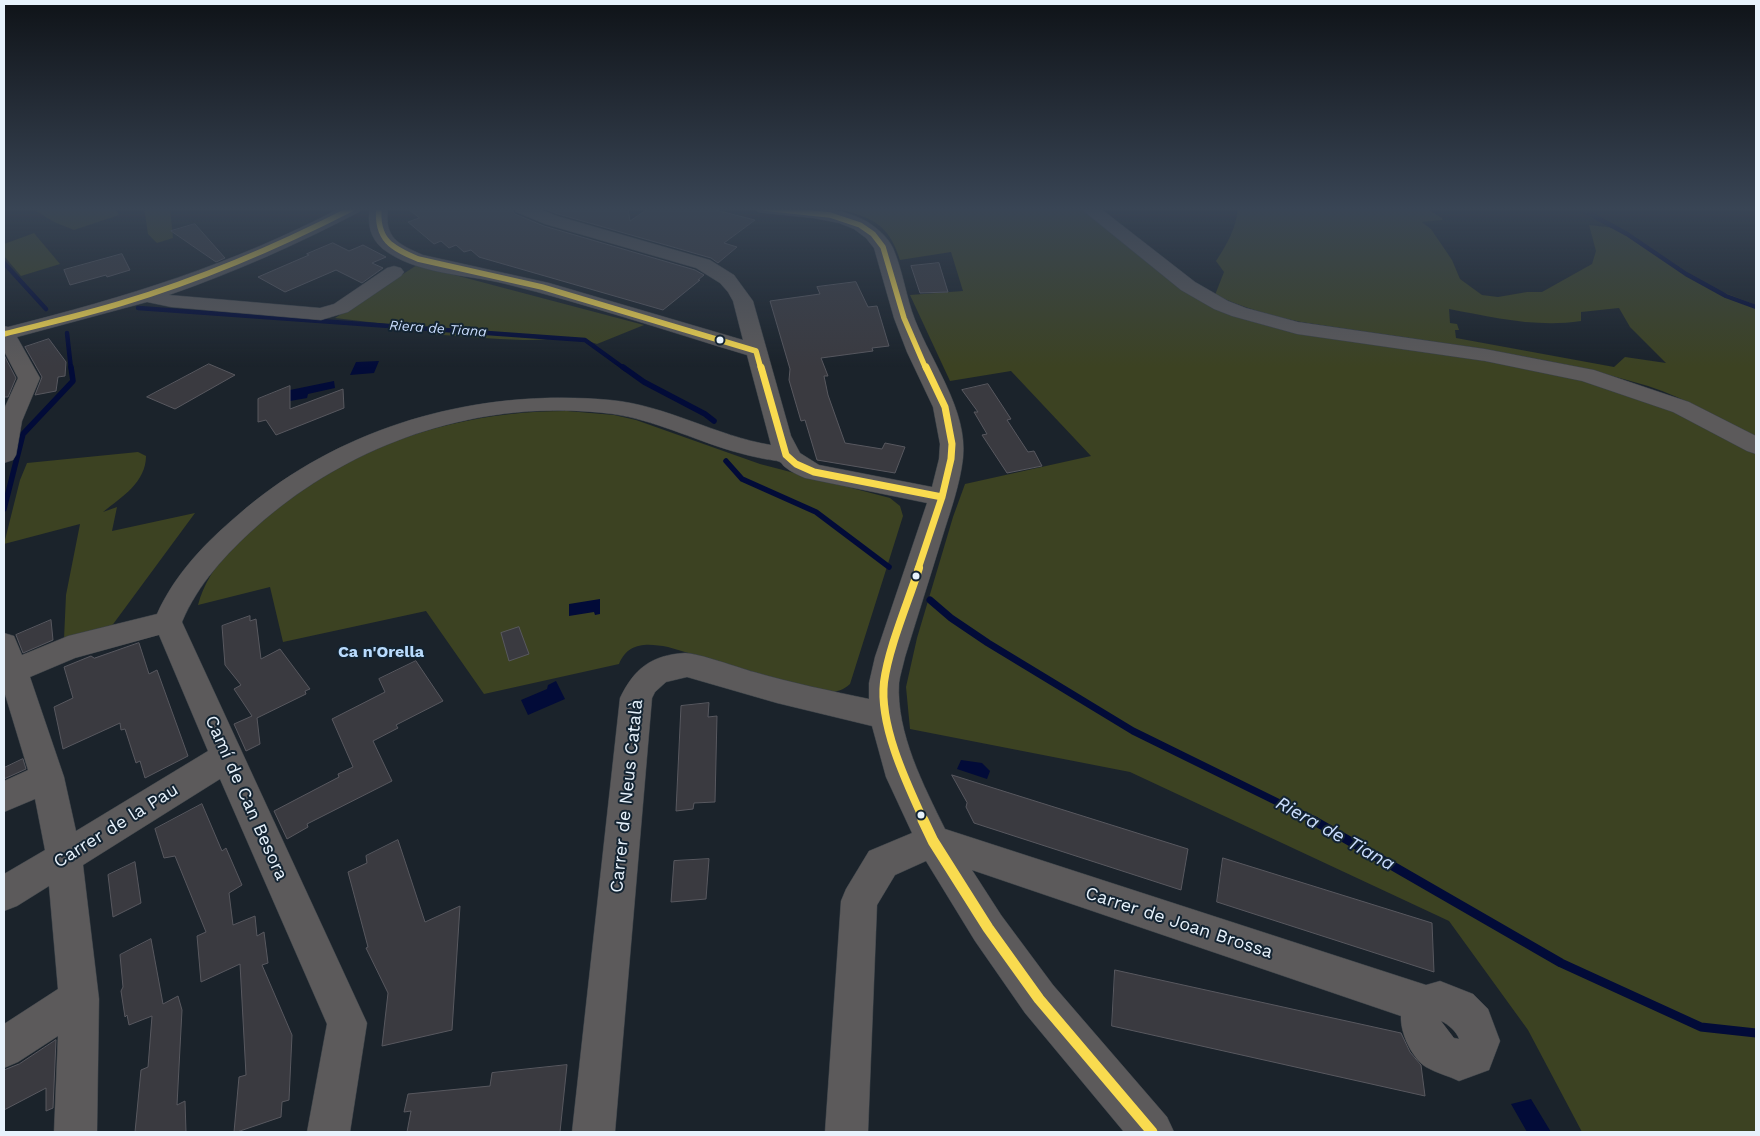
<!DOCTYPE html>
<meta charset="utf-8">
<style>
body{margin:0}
#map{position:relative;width:1760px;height:1136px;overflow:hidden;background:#1b232b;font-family:"Work Sans",sans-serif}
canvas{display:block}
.frame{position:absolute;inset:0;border:5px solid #e7f2fc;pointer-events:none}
</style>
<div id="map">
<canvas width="1760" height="1136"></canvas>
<div class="frame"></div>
</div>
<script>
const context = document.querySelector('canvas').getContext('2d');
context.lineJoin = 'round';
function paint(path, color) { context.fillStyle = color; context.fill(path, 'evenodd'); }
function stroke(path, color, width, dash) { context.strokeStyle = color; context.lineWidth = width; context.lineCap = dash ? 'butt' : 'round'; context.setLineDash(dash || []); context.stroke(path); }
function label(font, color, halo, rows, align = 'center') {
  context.font = font + ' "Work Sans",sans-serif'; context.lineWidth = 4; context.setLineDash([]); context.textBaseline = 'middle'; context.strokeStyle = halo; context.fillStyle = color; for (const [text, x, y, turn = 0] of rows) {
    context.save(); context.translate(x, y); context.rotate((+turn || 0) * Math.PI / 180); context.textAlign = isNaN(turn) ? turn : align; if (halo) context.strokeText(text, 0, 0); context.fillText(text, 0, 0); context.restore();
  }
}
paint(new Path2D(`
 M45 208H115L119 215 74 230 54 222 36 211Z
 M144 208H170L173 238 157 243 148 234Z
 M835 208H1081L1141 256 1232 315 1286 331 1503 363 1614 387 1659 403 1756 452V1132H1582L1528 1030 1449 921 1130 772 910 729 906 687 917 638 953 517 965 484 1091 456 1011 371 950 381 910 295 963 291 951 252 900 260C888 222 871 218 835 208Z
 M1238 208H1426L1442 218 1443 220 1422 222 1431 229 1452 260 1460 279 1482 295 1498 297 1527 292H1542L1592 264 1596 251 1589 225 1615 228 1685 274 1720 291 1756 305V440C1722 420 1686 398 1648 386 1537 352 1415 340 1301 322 1271 316 1242 307 1215 295L1224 272 1216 261C1227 244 1236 229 1238 208ZM1619 308 1630 327 1666 363 1625 357 1614 367 1456 338 1455 330H1459L1457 324 1450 323 1449 309C1492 317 1536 328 1581 321V312Z
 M34 233 60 264 21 276 4 256V244Z
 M417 265 644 325 597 344C567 332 553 341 523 340 492 339 461 336 430 334L437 330 335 318Z
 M567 411 614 415 636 420 760 464 890 498 900 506 903 516 850 684C841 692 833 693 821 692L668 647C647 643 628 642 619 664L484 694 426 611 283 642 270 587 198 605C209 564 242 535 275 510 288 500 301 490 314 480 324 474 334 469 344 464 413 428 489 411 567 411Z
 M138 452 146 456C146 482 122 497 103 512L117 507 112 531 195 513 111 627 64 639 66 595 80 524 4 544 20 480 27 463Z`), '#3c4222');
paint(new Path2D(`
 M379 361 374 373 350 375 356 362Z
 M334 381 335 388 308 394 307 398 290 401V390Z
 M600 599V614L595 615 594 612 569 616V604Z
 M556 681 565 699 528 715 521 700 547 689 548 685Z
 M961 760 982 763 990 771 987 779 957 769Z
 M1531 1099 1551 1132H1527L1511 1104Z`), '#020b38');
stroke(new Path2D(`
 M1579 208 1627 234 1686 274 1726 296 1756 307
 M4 263 46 309
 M138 308 585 340 625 369
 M67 333 71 369`), '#020b38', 4.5);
stroke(new Path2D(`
 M623 367 644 382 705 414 714 421
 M726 461 742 479 816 512 889 567
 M4 509 23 434 73 381 71 367`), '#020b38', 5.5);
stroke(new Path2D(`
 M930 600 951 618 988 643 1133 731 1316 821`), '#020b38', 7);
stroke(new Path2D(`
 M1313 820 1561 963 1701 1027 1756 1033`), '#020b38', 9);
const building = new Path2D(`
 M407 208H511L515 214 544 226 695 270 704 275 698 280H700L663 310 479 257 471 250 464 252 456 245 449 248 441 241 434 244 408 222 419 218Z
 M542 208H628L630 221 649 208H708L755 220 724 243 737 247 718 263 711 258 558 214Z
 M195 224 225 258 216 262 171 231Z
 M333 243 349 251 363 245 386 257 372 263 383 268 362 283 336 270 285 292 258 277 309 255 307 254Z
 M122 254 130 270 107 277 106 275 70 285 64 270Z
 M939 263 948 292 920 293 911 266Z
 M856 282 868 307 877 306 889 346 872 348 873 351 821 358 828 376H824L828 395 845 443 882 449 885 443 905 447 895 473 817 460 805 420 801 421 789 380 790 369 770 301 820 294 817 287Z
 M49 339 66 362 65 376 58 377 56 391 35 395 42 377 25 347Z
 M4 355 16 378 8 397H4Z
 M209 364 235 375 175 409 147 397Z
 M988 384 1011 419 1007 420 1028 452 1034 451 1042 466 1007 473 982 435 987 434 974 412H978L962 390Z
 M290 386V409L343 389 344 408 276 435 266 420 258 422V399Z
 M250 616V621L256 619 261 659 280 649 310 689 305 691 306 694 257 718 260 744 246 751 234 724 252 716 234 689 241 685 225 665 222 626Z
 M51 620 53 640 23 653 16 635Z
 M519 627 529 654 509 661 501 633Z
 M139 643 149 674 157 670 188 756 145 778 140 761 136 763 125 729 121 730 120 723 63 749 54 707 73 698 64 667 91 656 94 658Z
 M416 661 443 701 396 725 398 728 373 741 392 781 307 824 308 827 287 839 274 811 339 777 338 774 353 767 332 719 385 692 379 679Z
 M709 703 708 717 717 716 715 802 694 803 693 809 676 811 681 706Z
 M23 759 26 769 4 779V768Z
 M952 775 1188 849 1181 890 974 823 966 807 967 803Z
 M202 804 222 851 226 848 242 885 229 893 233 925 255 916 257 936 264 932 268 963 262 965 292 1035 289 1100 282 1102 281 1117 237 1132H234L239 1077 246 1075 240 964 201 982 197 936 206 932 175 856 164 858 155 829Z
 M398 840 425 922 460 906 452 1030 382 1046 388 993 366 948 368 947 348 872 367 863 366 856Z
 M1223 858 1432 923 1434 972 1217 902Z
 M709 859 706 899 671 902 674 861Z
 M135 862 141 903 113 917 108 875Z
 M151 939 163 1004 178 996 182 1010 177 1105 185 1101 186 1132H135L141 1070 148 1067 152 1016 129 1025 127 1015 125 1017 121 991 123 987 120 955Z
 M1115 970 1401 1033 1410 1052 1421 1065 1425 1096 1112 1026Z
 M56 1040 53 1108 46 1111V1088L4 1110V1070L19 1064Z
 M567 1065 560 1132H407L411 1111 404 1112 408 1094 490 1086 492 1073Z`);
paint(building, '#3a3a40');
stroke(building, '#58585f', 1);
const minor = new Path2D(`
 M340 208H362L359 212C298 244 235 272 169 295L320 308 334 304 387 268 394 266 401 268 404 272 401 276 348 312 321 320 171 307 147 302 17 337 40 378 22 421 16 455 13 460 4 463V409L18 378 4 351V326L8 327C127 297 231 265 340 208Z
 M370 208H388C384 238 398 244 423 255L549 283 743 340 733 301 728 292 720 283 696 268 545 224 516 212 513 208H537L557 216 710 260 734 275 753 301 791 436 800 453 819 465 932 487 939 459 940 444 933 407 907 352 894 318 874 248 866 238 854 229 839 223 813 218 764 213 758 212 755 208C791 207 834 203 866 221 876 227 888 237 893 248 903 271 906 297 915 320 932 363 968 411 963 458 960 485 950 512 942 538 930 578 917 617 905 657 903 666 900 675 899 683 896 733 924 786 945 829L1426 985 1440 981 1473 994 1488 1009 1500 1041 1489 1070 1459 1081C1449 1076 1436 1073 1426 1067 1412 1058 1400 1033 1401 1016L972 870 1001 915 1053 985 1167 1117 1174 1132H1124L1025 1013 975 941 926 861 895 875 877 905 868 1132H825L841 901 846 889 869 851 912 833 886 777 872 726 777 703 687 677 666 682 655 692 652 698 615 1132H572L620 698C634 669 651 655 685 653 698 653 739 668 754 672 792 683 831 691 869 699V683L875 657 927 503 805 478C798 475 791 472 785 467 783 466 782 463 780 462 776 460 769 460 765 459 754 457 743 454 732 451 692 439 654 420 613 414 484 397 352 441 256 527 226 554 198 584 182 622L367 1023 350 1132H307L327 1024 220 779 83 865 99 999 97 1132H54L58 1036 18 1062 4 1068V1024L58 989 49 886 17 906 4 911V874L45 850 35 799 4 812V781L28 770 4 691V633L14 636 22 655 68 636 157 614C175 574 205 543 238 515 340 426 476 388 610 400 666 405 716 436 771 445L747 355C667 331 587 304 506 284 467 274 417 275 383 249 370 238 367 224 370 208ZM159 635 208 751 76 831 64 777 30 677 75 658ZM1441 1021C1448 1024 1457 1032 1459 1039L1454 1038Z
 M1080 208H1100L1195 282 1228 301 1246 308 1298 322 1485 349 1594 370 1689 402 1756 436V454L1747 451 1673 412 1582 381 1485 361 1297 334 1232 316 1214 309 1181 290Z`);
stroke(minor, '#394047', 1);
paint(minor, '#5c5a5b');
stroke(new Path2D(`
 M379 208C376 240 392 248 418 259L542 287 756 351 761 369
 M764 208 830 215 860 225 873 234 883 247 904 318 926 369
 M4 334C43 324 83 315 122 303 202 279 279 246 353 208`), '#f9db4f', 5.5);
stroke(new Path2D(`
 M761 367 786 455 796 464 814 472 942 497
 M918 569 942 497 951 459 952 444 945 407 926 367`), '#f9db4f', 7);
stroke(new Path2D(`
 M919 568C908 603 889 646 884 682 879 725 906 782 924 821`), '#f9db4f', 8);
stroke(new Path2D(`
 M923 820 933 841 988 928 1039 999 1152 1132`), '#f9db4f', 11);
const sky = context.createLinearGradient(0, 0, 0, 367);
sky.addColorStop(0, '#0f1318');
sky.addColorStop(0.57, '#394555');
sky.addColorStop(1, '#39455500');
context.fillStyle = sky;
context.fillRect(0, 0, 1760, 367);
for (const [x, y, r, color] of [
 [720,340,4.5,"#e7f2fc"],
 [916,576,4.5,"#e7f2fc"],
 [921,815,4.5,"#e7f2fc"]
]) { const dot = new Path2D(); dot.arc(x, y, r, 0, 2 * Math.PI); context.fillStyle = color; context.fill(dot); stroke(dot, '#142432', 2); }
label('italic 14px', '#caddfe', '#142432', [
 ["Riera de Tiana",438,329,4]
]);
label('bold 16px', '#b9dbfd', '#142432', [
 ["Ca n'Orella",381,652]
]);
label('18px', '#e7f2fc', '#142432', [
 ["Carrer de Neus Català",627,796,-84],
 ["Camí de Can Besora",246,798,66],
 ["Carrer de la Pau",116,826,-32],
 ["Carrer de Joan Brossa",1179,923,18]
]);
label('italic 19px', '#caddfe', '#142432', [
 ["Riera de Tiana",1335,834,29]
]);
</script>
